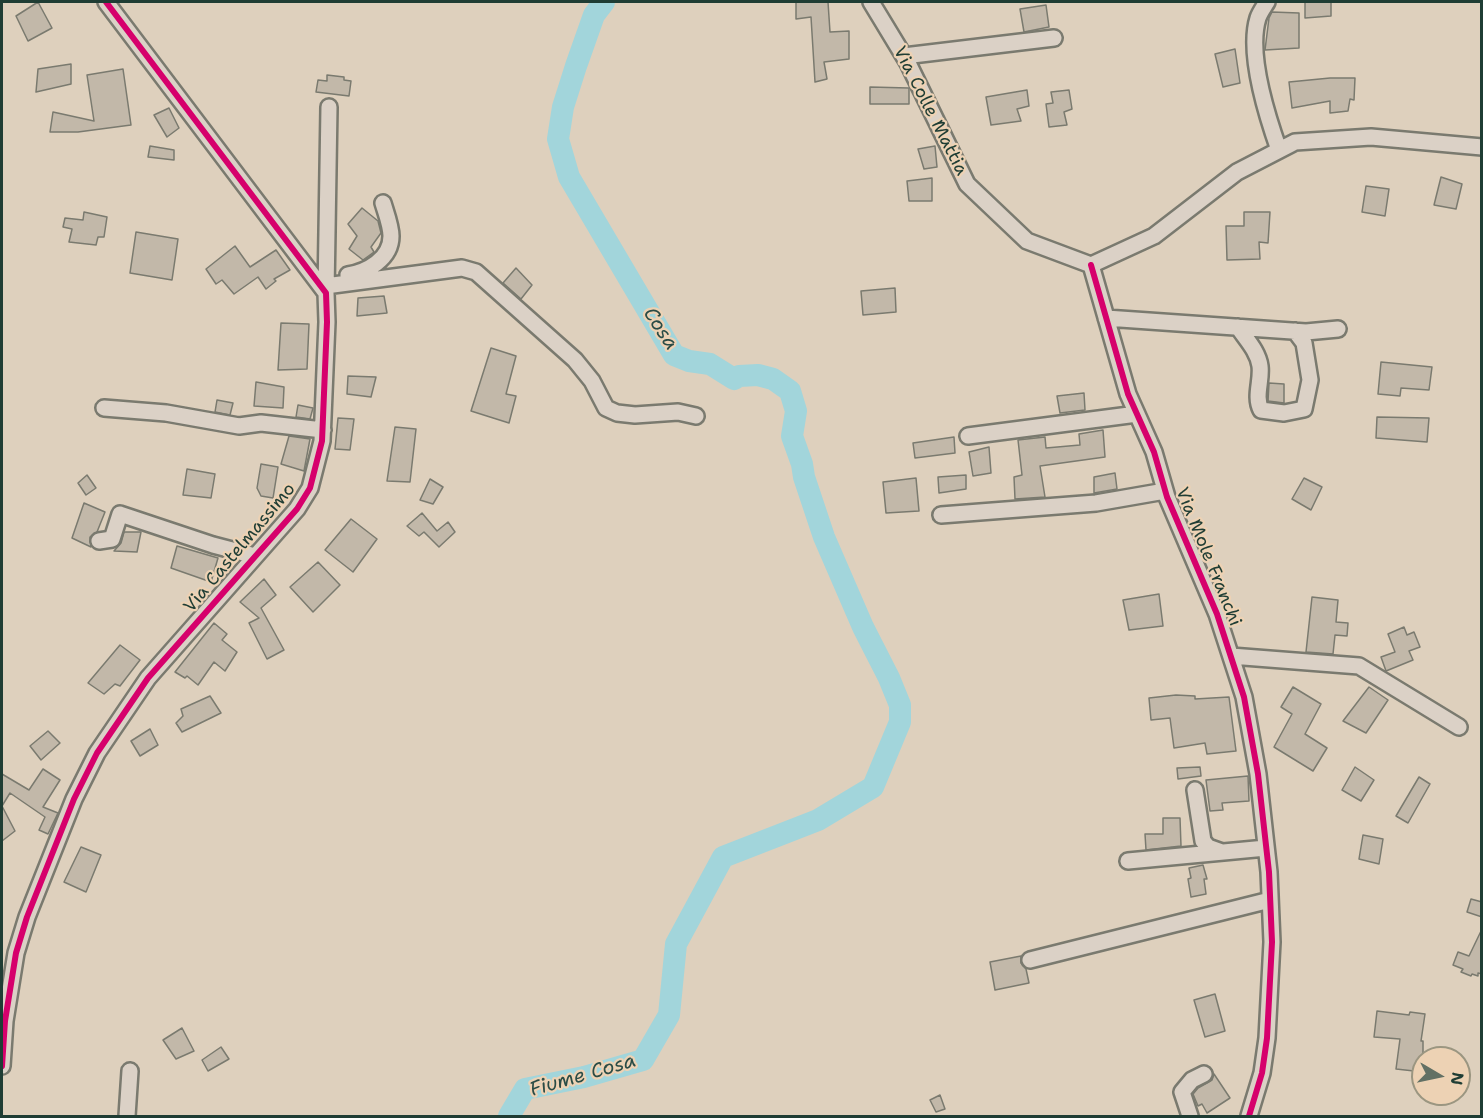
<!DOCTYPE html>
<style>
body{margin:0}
#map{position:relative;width:1483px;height:1118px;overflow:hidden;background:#ded0bd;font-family:"Shantell Sans",sans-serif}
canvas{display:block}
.frame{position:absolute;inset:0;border:3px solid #1f3d34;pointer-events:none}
.north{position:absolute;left:1411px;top:1046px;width:60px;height:60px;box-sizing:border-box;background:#edd2b4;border:2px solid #9b9681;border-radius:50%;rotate:99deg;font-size:16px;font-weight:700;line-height:24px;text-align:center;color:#1f3d34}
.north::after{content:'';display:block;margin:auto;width:21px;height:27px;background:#627064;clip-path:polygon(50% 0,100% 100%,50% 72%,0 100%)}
</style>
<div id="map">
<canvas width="1483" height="1118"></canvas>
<div class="frame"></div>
<div class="north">N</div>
</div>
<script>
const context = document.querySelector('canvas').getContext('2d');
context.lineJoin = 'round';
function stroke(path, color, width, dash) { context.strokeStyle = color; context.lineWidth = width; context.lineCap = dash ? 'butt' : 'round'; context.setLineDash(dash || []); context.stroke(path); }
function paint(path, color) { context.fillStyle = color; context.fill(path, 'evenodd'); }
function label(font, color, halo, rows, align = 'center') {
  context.font = font + ' "Shantell Sans",sans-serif'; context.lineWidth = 4.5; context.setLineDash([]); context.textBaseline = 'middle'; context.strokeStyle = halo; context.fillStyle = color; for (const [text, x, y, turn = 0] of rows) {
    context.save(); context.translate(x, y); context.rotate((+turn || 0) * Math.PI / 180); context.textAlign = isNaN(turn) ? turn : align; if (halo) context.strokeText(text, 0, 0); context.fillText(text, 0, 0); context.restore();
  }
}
stroke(new Path2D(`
 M509 1116 525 1089 584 1077 643 1060 669 1015 676 944 723 857 818 820 873 787 900 722V705L889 678 863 627 824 537 804 477 802 464 792 436 796 411 790 391 773 379 758 375 739 376 734 379 710 364 689 361 674 355 569 177 558 139 563 107 576 66 594 15 604 2`), '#a2d5db', 22);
const building = new Path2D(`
 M38 2 52 28 28 41 16 16Z
 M796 2H828L830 32 849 31V59L824 62 827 79 815 82 811 17 796 19Z
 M1305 2H1331V16L1305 18Z
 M1046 5 1049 27 1024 32 1020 9Z
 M1272 12 1299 13V48L1265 50 1269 18Z
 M1235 49 1240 83 1223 87 1215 54Z
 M71 64V84L36 92 38 69Z
 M123 69 131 125 78 132H50L53 112 94 121 87 75Z
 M327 75 344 77V80L351 81 349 96 316 92 318 80 327 81Z
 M1330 78H1355L1354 100 1350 99 1348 111 1330 113V101L1292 108 1289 82Z
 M870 87 909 88V104H870Z
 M1027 90 1029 106 1017 109 1021 121 991 125 986 97Z
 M1069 90 1072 109 1064 112 1067 125 1049 127 1046 104 1053 103 1051 92Z
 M169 108 179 128 167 137 154 115Z
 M150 146 174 150V160L148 157Z
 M935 146 937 167 924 169 918 149Z
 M1441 177 1462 184 1456 209 1434 205Z
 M932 178V201H909L907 181Z
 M1366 186 1389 189 1385 216 1362 212Z
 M362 208 378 221 381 233 371 247 374 252 363 260 349 249 357 236 348 224Z
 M84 212 107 217 104 237H98L96 245 69 242 72 229 63 227 65 218 83 220Z
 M1244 212H1270L1268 243 1259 242 1260 259 1227 260 1226 226H1244Z
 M136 232 178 239 172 280 130 273Z
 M235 246 250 267 276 250 290 270 274 279 276 281 266 289 258 277 234 294 222 280 216 284 206 269Z
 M516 268 532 285 521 299 503 283Z
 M895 288 896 312 863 315 861 291Z
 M384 296 387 313 357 316 358 298Z
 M281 323 309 324 307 369 278 370Z
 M491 348 516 356 506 394 516 396 509 423 471 411Z
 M1381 362 1432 367 1429 390 1401 388 1400 396 1378 394Z
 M348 376 376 377 371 397 347 394Z
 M256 382 284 387 283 408 254 406Z
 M1269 383 1284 384V403L1268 401Z
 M1084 393 1085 410 1060 413 1057 396Z
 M217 400 233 403 230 415 215 412Z
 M298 405 313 408 310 419 296 417Z
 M1377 417 1429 418 1427 442 1376 438Z
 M338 418 354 419 350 450 335 449Z
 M395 427 416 429 410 482 387 481Z
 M1103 430 1105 457 1040 466 1045 497 1015 499 1014 477 1022 475 1018 440 1045 437 1046 448 1080 445 1079 434Z
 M289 436 310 439 304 471 281 464Z
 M954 437 955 453 915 458 913 443Z
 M989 447 991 473 973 476 969 452Z
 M261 464 278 467 273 498 261 496 257 488Z
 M187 469 215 474 211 498 183 495Z
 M1115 473 1117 489 1094 493V477Z
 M87 475 96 488 86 495 78 483Z
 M966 475V489L939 493 938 477Z
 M916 478 919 511 886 513 883 482Z
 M1304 478 1322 487 1311 510 1292 499Z
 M430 479 443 487 433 504 420 500Z
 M84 503 105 512 97 532 90 537 91 547 72 538Z
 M422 513 437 531 448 522 455 532 439 547 424 532 419 536 407 526Z
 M351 519 377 539 353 572 325 550Z
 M124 532H141L137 552 114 551 121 543Z
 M177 546 218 558 211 582 171 568Z
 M318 562 340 585 313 612 290 587Z
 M264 579 276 595 261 608 284 650 267 659 249 623 259 618 240 602Z
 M1159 594 1163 626 1129 630 1123 600Z
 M1312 597 1338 600 1336 622 1348 623 1347 636 1335 635 1333 654 1306 652Z
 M214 623 227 634 222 640 237 652 225 671 214 662 198 685 187 676 185 678 175 672Z
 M1404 627 1407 635 1414 632 1420 647 1409 651 1413 660 1386 671 1381 657 1395 652 1388 634Z
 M120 645 140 660 120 686 115 684 104 694 88 683Z
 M1293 687 1321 704 1305 734 1327 748 1313 771 1274 747 1292 714 1281 707Z
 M1369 687 1388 700 1366 733 1343 721Z
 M1176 695 1195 696V699L1229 697 1236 751 1207 754 1205 743 1174 748 1170 718 1151 720 1149 698Z
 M210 696 221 713 182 732 176 723 183 716 181 709Z
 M150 729 158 745 140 756 131 741Z
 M48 731 60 743 41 760 30 746Z
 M1200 767 1201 776 1178 779 1177 768Z
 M1355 767 1374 780 1361 801 1342 790Z
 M43 769 60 780 43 807 58 813 48 834 39 830 45 817 10 793 2 806V774L29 790Z
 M1248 776 1249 801 1222 803 1223 810 1210 811 1206 780Z
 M1419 777 1430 784 1408 823 1396 816Z
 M2 806 15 831 2 841Z
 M1163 818H1180L1181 846 1146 850 1145 834H1163Z
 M1363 835 1383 839 1379 864 1359 859Z
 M81 847 101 855 86 892 64 882Z
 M1203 865 1207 879H1204L1206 894 1191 897 1188 879 1191 878 1189 868Z
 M1471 899 1482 902V917L1467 912Z
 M1482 929V974L1478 973V976L1472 974 1471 976 1461 972 1463 969 1453 965 1458 952 1469 956Z
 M1021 956V963L1026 969 1029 983 995 990 990 962Z
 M1215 994 1225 1031 1205 1037 1194 1000Z
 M1377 1011 1409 1015 1410 1012 1425 1014 1421 1041H1423V1072L1396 1069 1400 1039 1374 1037Z
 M182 1028 194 1051 176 1059 163 1040Z
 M221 1047 229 1059 208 1071 202 1060Z
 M1214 1074 1230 1098 1207 1113 1202 1104 1198 1106 1193 1094 1198 1088 1212 1080Z
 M940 1095 945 1109 936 1112 930 1100Z`);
paint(building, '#c2b8a9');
stroke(building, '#7a7a6f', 1.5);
const minor = new Path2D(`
 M871 2 908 63 967 184 1027 241 1091 265
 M1267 2C1264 7 1260 12 1258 18 1247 53 1267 116 1279 150
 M904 56 1054 38
 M1091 265 1128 394 1154 452 1167 497 1217 614 1244 697 1258 774 1269 872 1272 942 1267 1038 1262 1073 1249 1116
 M1091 265 1154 236 1237 172 1295 142 1371 137 1482 147
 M348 275C367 272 391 259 391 236 391 226 386 213 383 203
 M333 285 462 268 476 272 575 360 592 381 606 408 617 413 635 415 678 412 696 416
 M326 293 329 107
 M1106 318 1306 332 1338 329
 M1238 327C1246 339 1258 351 1260 366 1262 381 1254 396 1261 410L1284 413 1304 409 1310 380 1304 343 1295 331
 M104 408 166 413 239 426 261 423 323 430
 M968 436 1137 414
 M941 515 1096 503 1165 491
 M99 541 112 539 120 514 213 545 255 556
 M1231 656 1359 666 1459 727
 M1195 790 1203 841 1208 847 1222 852
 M1128 861 1266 848
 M1030 960 1270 900
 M2 1066 5 1021 16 953 27 917 74 799 97 753 148 678 297 509 310 488 322 441 327 322 326 293 106 2
 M127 1116 130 1071
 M1190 1116 1182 1092 1192 1080 1204 1074`);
stroke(minor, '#7a7a6f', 20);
stroke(minor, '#dbd1c6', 15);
stroke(new Path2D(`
 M1091 265 1128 394 1154 452 1167 497 1217 614 1244 697 1258 774 1269 872 1272 942 1267 1038 1262 1073 1249 1116
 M2 1066 5 1021 16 953 27 917 74 799 97 753 148 678 297 509 310 488 322 441 327 322 326 293 106 2`), '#d6006c', 6);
label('18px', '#1f3d34', '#edd2b4', [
 ["Via Colle Mattia",930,111,63],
 ["Via Castelmassimo",240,548,-50],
 ["Via Mole Franchi",1208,557,68]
]);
label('italic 20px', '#2a4c46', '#edd2b4', [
 ["Cosa",660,329,57],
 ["Fiume Cosa",583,1076,-16]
]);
</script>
